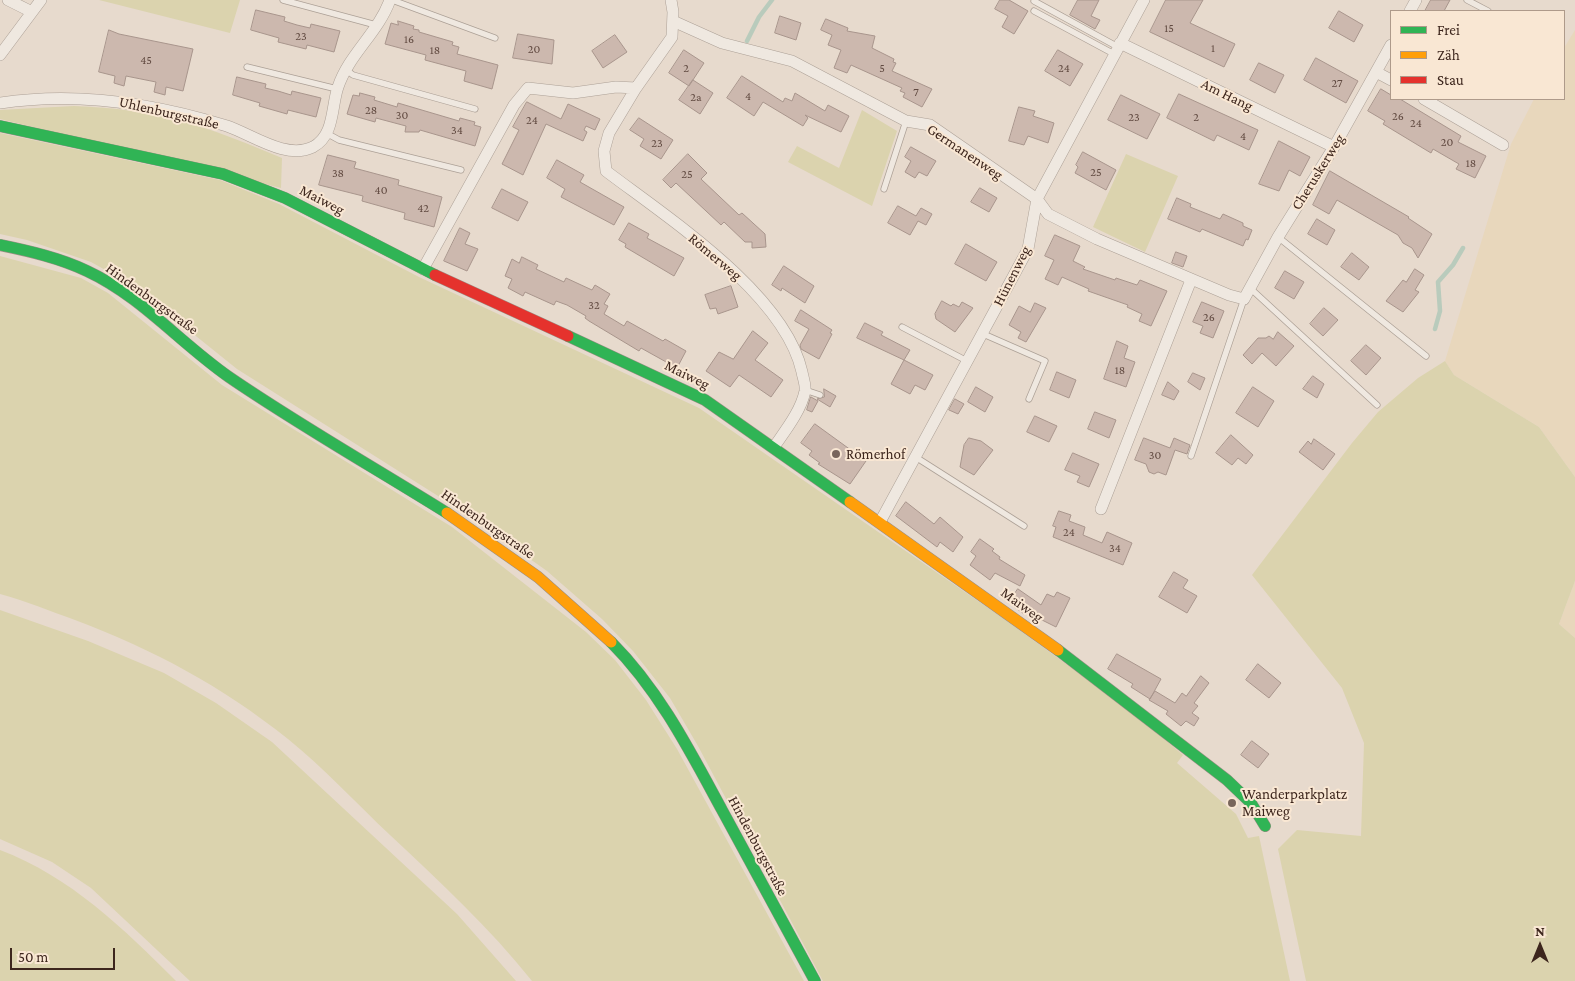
<!DOCTYPE html>
<meta charset="utf-8">
<style>
body{margin:0}
#map{position:relative;width:1575px;height:981px;overflow:hidden;background:#e7dacd;font-family:"Crimson Pro",serif}
canvas{display:block}
.legend{position:absolute;left:1390px;top:10px;width:175px;height:90px;box-sizing:border-box;background:#f9e7d3;border:1px solid #ae9a8a;margin:0;padding:6px 9px;list-style:none;font-size:15px;color:#3d261d}
.legend li{display:flex;align-items:center;gap:10px;height:25px}
.legend b{width:25px;border:1px solid #ae9a8a}
.north{position:absolute;left:1515px;top:921px;width:50px;height:50px;-webkit-text-stroke:4px #f9e7d3;paint-order:stroke;rotate:0deg;font-size:14px;font-weight:700;line-height:20px;text-align:center;color:#3d261d}
.north::after{content:'';display:block;margin:auto;width:18px;height:22px;background:#3d261d;clip-path:polygon(50% 0,100% 100%,50% 72%,0 100%)}
.scale{position:absolute;left:10px;top:948px;width:105px;height:22px;box-sizing:border-box;border:2px solid #3d261d;border-top:0;padding-left:6px;font-size:15px;line-height:18px;white-space:nowrap;color:#3d261d;-webkit-text-stroke:4px #f9e7d3;paint-order:stroke}
</style>
<div id="map">
<canvas width="1575" height="981"></canvas>
<ul class="legend">
<li><b style="height:6px;background:#30b455"></b>Frei</li>
<li><b style="height:6px;background:#ff9f0a"></b>Zäh</li>
<li><b style="height:6px;background:#e5322d"></b>Stau</li>
</ul>
<div class="north">N</div>
<div class="scale">50 m</div>
</div>
<script>
const context = document.querySelector('canvas').getContext('2d');
context.lineJoin = 'round';
function paint(path, color) { context.fillStyle = color; context.fill(path, 'evenodd'); }
function stroke(path, color, width, dash) { context.strokeStyle = color; context.lineWidth = width; context.lineCap = dash ? 'butt' : 'round'; context.setLineDash(dash || []); context.stroke(path); }
function label(font, color, halo, rows, align = 'center') {
  context.font = font + ' "Crimson Pro",serif'; context.lineWidth = 4; context.setLineDash([]); context.textBaseline = 'middle'; context.strokeStyle = halo; context.fillStyle = color; for (const [text, x, y, turn = 0] of rows) {
    context.save(); context.translate(x, y); context.rotate((+turn || 0) * Math.PI / 180); context.textAlign = isNaN(turn) ? turn : align; if (halo) context.strokeText(text, 0, 0); context.fillText(text, 0, 0); context.restore();
  }
}
paint(new Path2D(`
 M1575 30V477L1539 427 1454 375 1445 361 1511 144 1534 99H1564V48Z
 M1575 581V638L1559 624Z`), '#e8d7bc');
paint(new Path2D(`
 M99 0H240L230 33Z
 M74 106C93 107 113 108 132 111 184 117 234 138 282 158L281 188 0 119V110Z
 M862 110 897 131 872 206 788 162 797 146 839 168Z
 M0 133 220 180 279 204 419 277 699 408 1004 619 1131 711 1183 755 1177 763 1236 814 1248 838 1259 836 1290 981H823L698 746 670 698 633 651 602 619 547 571 465 513 237 369 166 312 118 277 91 262 27 240 0 234Z
 M1126 154 1178 176 1145 252 1093 227Z
 M0 256 81 278 108 293 222 385 452 527 586 632 615 660 646 700 677 749 804 981H532C490 928 439 881 390 835 356 803 324 768 288 739 220 685 156 651 75 620 50 611 26 601 0 594Z
 M1445 361 1454 375 1539 427 1575 477V581L1559 624 1575 638V981H1306L1278 849 1297 830 1361 836 1364 743 1342 688 1252 575 1352 443 1378 412 1418 378Z
 M0 610 88 641 164 673 216 703 272 742 457 914 516 981H190L91 888 52 862 0 839Z
 M0 850C71 877 123 928 176 981H0Z`), '#dbd3ae');
stroke(new Path2D(`
 M747 41 759 17 772 0
 M1435 329 1440 311 1438 282 1453 265 1463 248`), '#b9cbbc', 4.5);
const building = new Path2D(`
 M1000 0H1009L1028 11 1014 34 1002 27 1008 16 995 9Z
 M1078 0H1099L1091 16 1100 20 1095 29 1070 15Z
 M1166 0H1203L1190 23 1235 44 1224 67 1150 32Z
 M1431 0H1450L1444 11H1425Z
 M256 10 285 17 284 21 297 25 310 28 311 24 340 31 334 52 307 45 306 49 278 42 279 38 251 30Z
 M1339 11 1363 25 1354 42 1329 28Z
 M780 16 801 23 796 40 775 33Z
 M826 19 848 28 847 31 875 36 872 48 894 59 893 62 896 63 892 71 932 89 922 107 903 97 905 93 900 91 902 88 851 65 847 73 834 68 841 50 828 45 832 35 821 30Z
 M398 21 414 26 413 29 419 30V32L453 42 452 45 459 47 457 54 498 65 492 89 464 81 466 71 425 60 426 55 385 44 391 23 398 25Z
 M109 30 119 34 193 49 183 91 166 87 165 95 154 92 156 82 126 76 124 86 114 83 115 76 99 72Z
 M518 34 554 40 552 64 513 58Z
 M615 35 627 52 603 68 592 51Z
 M684 50 704 63 689 86 669 73Z
 M1058 50 1083 64 1070 86 1045 71Z
 M1316 58 1358 81 1346 103 1304 80Z
 M1259 63 1284 75 1275 93 1250 80Z
 M742 76 783 102 785 98 792 101 795 93 825 111 828 105 849 116 841 132 805 115 808 118 803 126 763 102 754 116 727 98Z
 M237 77 266 84 265 88 278 91 291 95 292 91 321 98 316 117 288 110 287 114 259 106 260 103 233 95Z
 M693 80 713 93 700 114 679 100Z
 M1381 89 1391 95V99H1400L1461 136 1458 142 1486 156 1475 178 1456 169 1459 164 1433 149 1431 153 1383 124 1385 121 1368 111Z
 M360 93 375 97 374 100 397 107 398 103 459 121 460 118 475 122 474 125 481 127 475 146 420 130 419 132H405L406 126 376 118 375 122 347 114 353 95 359 96Z
 M1179 94 1258 130 1249 150 1217 135 1214 141 1167 118Z
 M1121 95 1160 114 1147 139 1108 120Z
 M527 102 561 119 568 104 600 119 595 130 586 126 584 130 587 132 583 141 546 124 523 175 502 164 519 130 513 127Z
 M1019 107 1035 111 1033 116 1054 123 1048 143 1028 136 1024 145 1009 141Z
 M639 118 673 140 661 159 640 146 644 139 630 130Z
 M1279 141 1310 157 1300 176 1289 170 1279 191 1259 184Z
 M911 147 936 161 927 176 919 172 915 178 905 172 911 161 905 157Z
 M1083 152 1116 170 1106 190 1075 173 1078 167 1076 165Z
 M688 154 707 173 701 179 739 215 742 213 765 234 766 247 752 248V242H745L724 222 721 225 676 183 671 188 663 180Z
 M328 155 356 162 354 168 399 180 398 185 442 197 434 227 404 219 405 213 362 201 363 196 319 185Z
 M557 160 584 175 580 182 624 207 614 225 561 197 565 189 547 178Z
 M1330 171 1409 217 1408 218 1432 234 1418 258 1412 248 1403 243 1398 235 1337 200 1329 214 1313 205Z
 M980 188 997 198 989 212 971 202Z
 M502 189 528 202 518 221 492 208Z
 M1177 198 1191 204 1190 207 1220 219 1223 214 1243 223V226L1252 230 1248 240 1246 239 1243 246 1202 229 1200 232 1168 219Z
 M898 206 916 216 921 208 932 214 926 225 918 221 910 235 888 223Z
 M1317 219 1335 230 1327 245 1308 234Z
 M629 223 649 234 647 238 684 258 674 276 625 247 626 244 619 240Z
 M460 228 470 233 465 244 478 249 467 271 444 261Z
 M1055 235 1080 246 1073 261 1085 267 1083 269 1115 280 1116 278 1137 285 1140 280 1167 291 1151 326 1139 321 1142 314 1127 307 1128 305 1088 291 1089 289 1062 277 1058 285 1045 279 1054 260 1045 256Z
 M966 244 997 262 986 281 955 264Z
 M1176 252 1187 256 1183 267 1172 263Z
 M1352 253 1369 267 1359 280 1341 267Z
 M522 257 538 265 536 269 564 282 566 278 592 290 595 285 610 294 604 304 608 306 604 314 624 326 627 321 663 341 665 339 686 351 677 368 641 348 639 351 589 321 585 318 586 316 567 305 556 301 554 305 525 292 523 296 508 288 512 279 505 276 512 259 519 263Z
 M784 266 814 286 805 303 782 288 781 291 772 285Z
 M1415 269 1424 275 1415 290 1419 292 1403 312 1386 301 1403 280 1406 282Z
 M1285 271 1304 282 1294 299 1275 288Z
 M731 286 738 307 718 314 716 308 710 309 705 295Z
 M942 301 951 306 953 304 959 307 962 302 973 308 955 332 936 319 935 314Z
 M1202 302 1224 311 1213 338 1200 333 1203 326 1193 322Z
 M1035 303 1046 308 1026 342 1018 338 1021 332 1009 325 1019 306 1030 312Z
 M1324 308 1338 320 1323 336 1310 324Z
 M801 310 832 330 830 333 832 334 819 359 801 349 800 345 809 329 795 321Z
 M865 323 883 332 881 335 910 350 904 360 933 375 925 390 915 385 910 394 891 384 904 360 857 338Z
 M753 331 768 343 755 360 783 380 771 397 739 375 730 387 706 371 719 352 733 359Z
 M1278 332 1294 346 1276 366 1262 353 1252 364 1243 355 1258 338H1266L1269 336 1273 339Z
 M1117 341 1128 346 1124 358 1135 362 1126 387 1104 379Z
 M1366 345 1381 358 1366 375 1351 361Z
 M1057 372 1076 380 1069 398 1050 390Z
 M1193 373 1205 378 1200 390 1188 382Z
 M1313 376 1324 384 1317 398 1303 389Z
 M1168 382 1179 391 1174 400 1162 395Z
 M976 387 993 397 985 412 968 402Z
 M1253 387 1274 401 1258 427 1236 413Z
 M824 389 836 396 830 407 817 399 824 397Z
 M811 397 818 401 812 412 807 410Z
 M955 399 964 404 958 414 949 410Z
 M1095 412 1116 420 1109 438 1088 429Z
 M1035 416 1057 426 1049 442 1027 432Z
 M815 424 866 461 850 484 818 464 820 463 809 455 812 451 801 443Z
 M1231 435 1253 455 1246 464 1238 458 1232 465 1216 453Z
 M969 438 981 441 993 450 974 475 960 467 964 445Z
 M1144 438 1170 448 1174 438 1190 445 1187 454 1175 450 1166 475 1158 472 1154 474 1149 472 1146 464 1135 460Z
 M1314 439 1335 454 1323 470 1299 452 1308 441 1311 444Z
 M1073 453 1099 464 1089 487 1077 482 1080 476 1065 470Z
 M906 502 934 524 940 517 963 537 953 552 940 542 937 547 896 516Z
 M1059 511 1071 515 1069 521 1085 527 1083 535 1102 543 1107 532 1132 543 1123 565 1053 537 1056 527 1053 526Z
 M980 539 994 549 992 551 1000 557 999 559 1025 575 1020 586 995 573 990 580 970 565 976 556 971 552Z
 M1174 572 1188 580 1183 588 1197 596 1187 613 1159 597Z
 M1018 589 1041 605 1047 594 1054 597 1057 592 1070 598 1056 627 1026 612 1024 614 1013 606 1014 604 1010 601Z
 M1117 654 1161 679 1150 699 1131 687 1133 684 1108 669Z
 M1258 664 1281 683 1269 698 1246 680Z
 M1201 676 1209 683 1194 703 1198 706 1192 713 1199 718 1194 726 1186 721 1181 726 1166 714 1168 711 1149 700 1155 691 1175 703 1182 693 1186 696Z
 M1252 741 1269 754 1258 768 1241 755Z`);
paint(building, '#ccb8ae');
stroke(building, '#a8958c', 1);
const lane = new Path2D(`
 M283 0 376 25
 M392 0 495 38
 M1467 0 1488 11
 M1034 1 1118 47
 M1034 11 1114 54
 M247 67 337 89
 M345 69 353 75 475 109
 M328 134 339 140 461 170
 M884 189 906 121
 M1278 237 1426 356
 M1250 288 1377 405
 M902 327 967 361
 M981 333 1045 361 1029 399
 M805 390 820 395
 M914 456 1024 526
 M1191 456 1244 299`);
const street = new Path2D(`
 M8 0 32 12
 M671 0 673 12 672 37 636 88 609 133 604 151 606 171C668 218 785 294 802 372 803 378 806 385 805 391 801 411 785 431 774 447
 M1410 11 1416 0
 M673 21 722 43 792 61 906 121 930 125 1037 199 1048 214 1097 239 1229 295 1244 299 1278 237 1334 147 1391 45
 M1120 43 1334 147
 M0 55 41 0
 M1376 72 1391 80
 M1424 99 1503 145
 M0 103C77 91 153 103 227 126 253 135 286 160 313 147 335 135 331 107 338 87 349 54 378 33 390 0
 M423 269 514 105 528 88 573 93 616 87 636 88
 M1101 509 1191 280
 M880 522 1028 249 1037 199 1144 0`);
const fast = new Path2D(`
 M0 126 223 174 285 198 435 275
 M0 245C29 251 60 258 87 271 141 296 180 343 229 377 299 425 375 468 447 513
 M568 336 705 400 850 502
 M611 642C659 690 690 751 722 810 753 867 784 924 815 981
 M1058 650 1227 780 1251 803 1265 826`);
const slow = new Path2D(`
 M850 502 1058 650
 M447 513 538 577 611 642`);
const jam = new Path2D(`
 M435 275 568 336`);
stroke(lane, '#aca096', 7);
stroke(street, '#aca096', 12);
stroke(fast, '#9c8f86', 12);
stroke(slow, '#9c8f86', 12);
stroke(jam, '#9c8f86', 12);
stroke(lane, '#efe8e0', 5.5);
stroke(street, '#efe8e0', 11);
stroke(fast, '#30b455', 11);
stroke(slow, '#ff9f0a', 11);
stroke(jam, '#e5322d', 11);
for (const [x, y, r, color] of [
 [836,454,5,"#78655b"],
 [1232,803,5,"#78655b"]
]) { const dot = new Path2D(); dot.arc(x, y, r, 0, 2 * Math.PI); context.fillStyle = color; context.fill(dot); stroke(dot, '#f9e7d3', 2); }
label('12px', '#614a41', null, [
 ["15",1169,28],
 ["23",301,36],
 ["16",409,39],
 ["1",1213,48],
 ["20",534,49],
 ["18",435,50],
 ["45",146,60],
 ["2",686,68],
 ["5",882,68],
 ["24",1064,68],
 ["27",1337,83],
 ["7",916,92],
 ["4",748,96],
 ["2a",696,97],
 ["28",371,110],
 ["30",402,115],
 ["26",1398,116],
 ["23",1134,117],
 ["2",1196,117],
 ["24",532,120],
 ["24",1416,123],
 ["34",457,130],
 ["4",1243,136],
 ["20",1447,142],
 ["23",657,143],
 ["18",1471,163],
 ["25",1096,172],
 ["38",338,173],
 ["25",687,174],
 ["40",381,190],
 ["42",423,208],
 ["32",594,305],
 ["26",1209,317],
 ["18",1120,370],
 ["30",1155,455],
 ["24",1069,532],
 ["34",1115,548]
]);
label('15px', '#3d261d', '#f9e7d3', [
 ["Am Hang",1227,95,26],
 ["Uhlenburgstraße",169,113,13],
 ["Germanenweg",965,152,34],
 ["Cheruskerweg",1318,172,-58],
 ["Maiweg",322,200,27],
 ["Römerweg",715,257,40],
 ["Hünenweg",1012,276,-63],
 ["Hindenburgstraße",152,299,36],
 ["Maiweg",687,375,26],
 ["Hindenburgstraße",488,524,35],
 ["Maiweg",1022,605,36],
 ["Hindenburgstraße",758,846,62]
]);
label('15px', '#3d261d', '#f9e7d3', [
 ["Römerhof",846,454],
 ["Wanderparkplatz",1242,794],
 ["Maiweg",1242,811]
], 'left');
</script>
